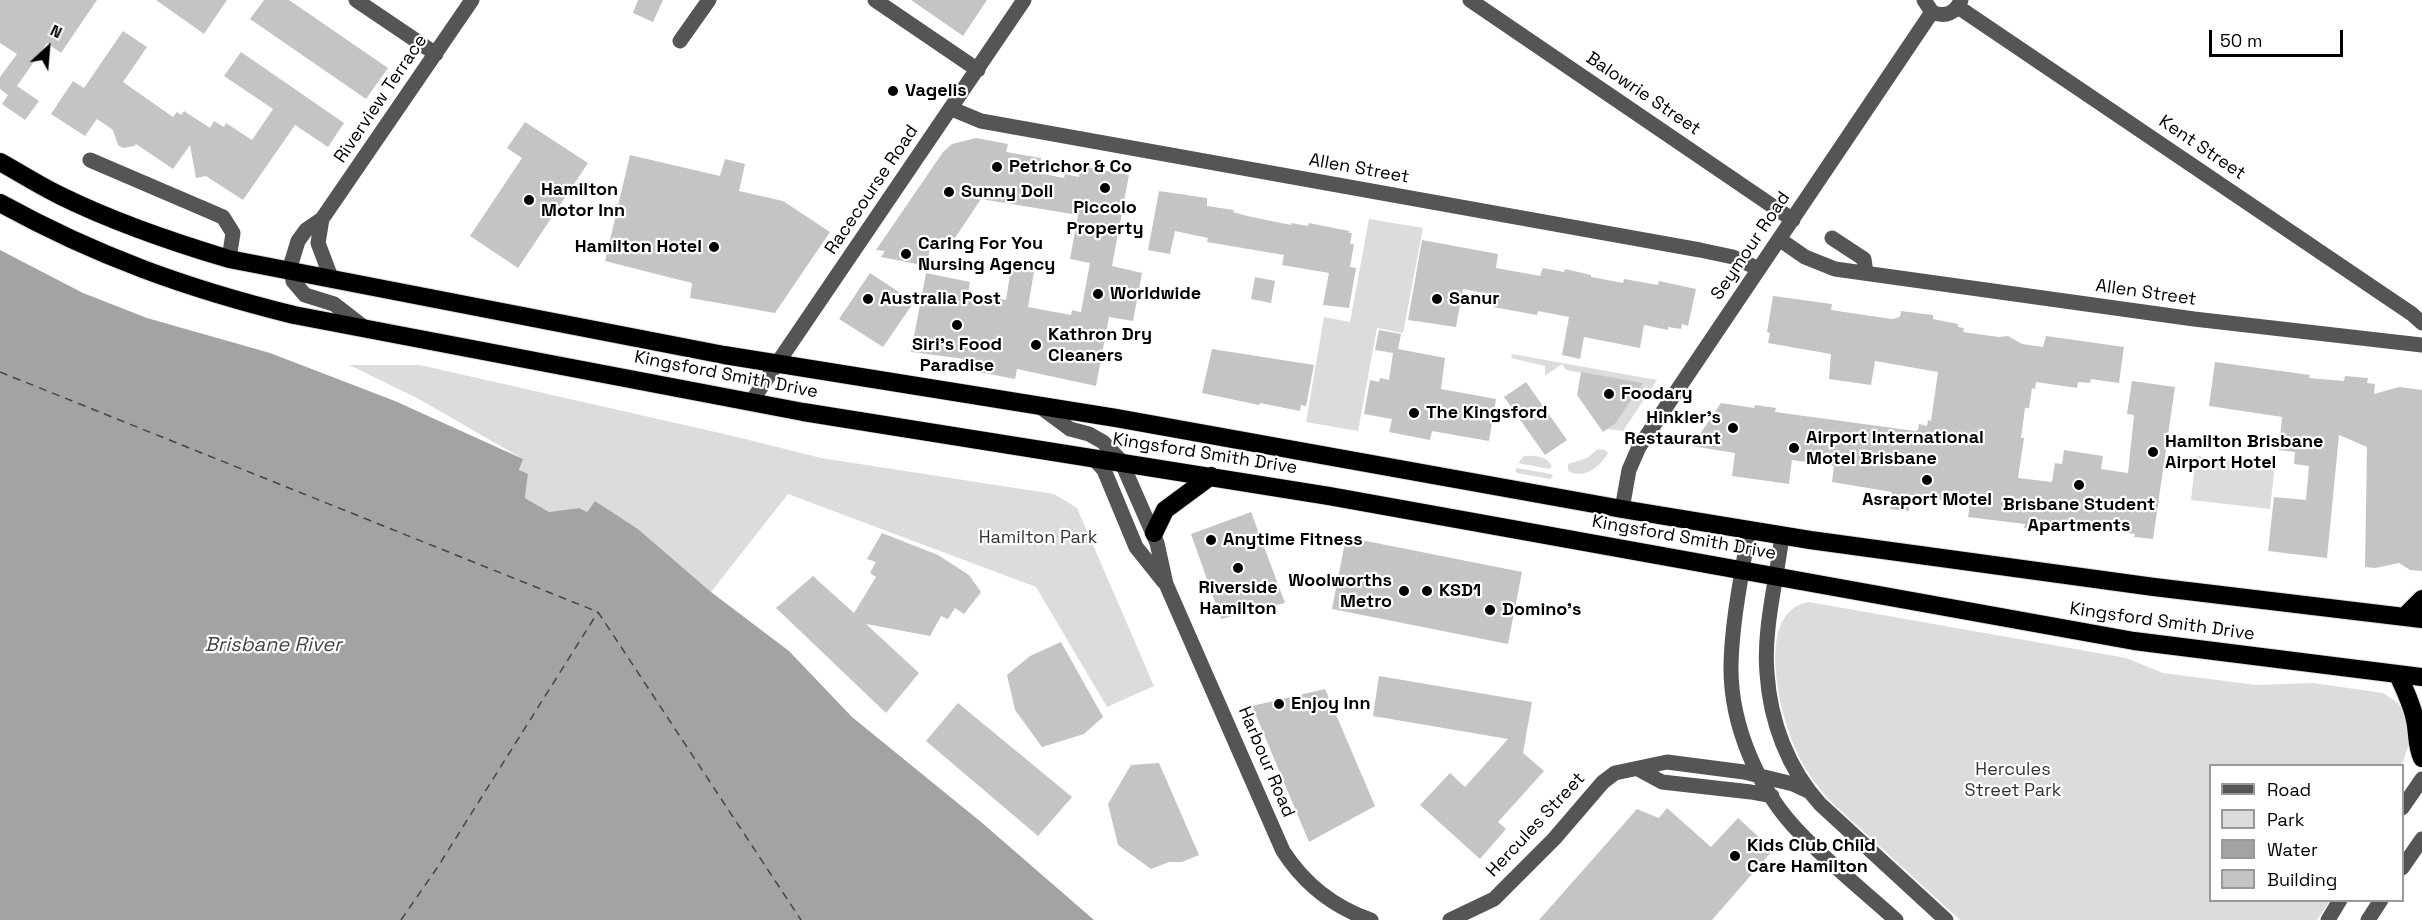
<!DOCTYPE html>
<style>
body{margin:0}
#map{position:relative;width:2422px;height:920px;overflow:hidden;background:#fff;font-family:"Space Grotesk",sans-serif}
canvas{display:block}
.legend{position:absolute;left:2209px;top:764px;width:195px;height:138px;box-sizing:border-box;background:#fff;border:2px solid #999;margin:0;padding:8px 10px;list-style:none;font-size:18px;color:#000}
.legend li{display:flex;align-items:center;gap:12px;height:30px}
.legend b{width:30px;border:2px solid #999}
.north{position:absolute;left:18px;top:18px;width:60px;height:60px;-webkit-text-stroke:4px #fff;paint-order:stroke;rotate:26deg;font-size:16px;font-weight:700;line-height:24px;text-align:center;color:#000}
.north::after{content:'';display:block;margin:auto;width:21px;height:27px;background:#000;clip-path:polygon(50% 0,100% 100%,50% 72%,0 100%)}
.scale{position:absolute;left:2209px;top:30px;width:134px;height:27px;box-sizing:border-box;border:3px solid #000;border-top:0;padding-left:8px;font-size:18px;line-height:21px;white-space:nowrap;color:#000;-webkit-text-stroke:4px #fff;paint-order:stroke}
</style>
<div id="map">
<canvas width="2422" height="920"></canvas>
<ul class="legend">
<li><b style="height:8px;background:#555"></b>Road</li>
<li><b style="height:16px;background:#dcdcdc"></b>Park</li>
<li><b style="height:16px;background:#a3a3a3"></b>Water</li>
<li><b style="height:16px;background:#c4c4c4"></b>Building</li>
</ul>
<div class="north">N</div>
<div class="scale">50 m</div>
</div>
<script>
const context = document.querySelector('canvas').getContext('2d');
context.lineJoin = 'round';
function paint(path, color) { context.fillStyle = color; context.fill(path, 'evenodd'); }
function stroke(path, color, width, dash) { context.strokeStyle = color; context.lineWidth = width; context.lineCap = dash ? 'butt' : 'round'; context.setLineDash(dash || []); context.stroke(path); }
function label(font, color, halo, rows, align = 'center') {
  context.font = font + ' "Space Grotesk",sans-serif'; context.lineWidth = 4.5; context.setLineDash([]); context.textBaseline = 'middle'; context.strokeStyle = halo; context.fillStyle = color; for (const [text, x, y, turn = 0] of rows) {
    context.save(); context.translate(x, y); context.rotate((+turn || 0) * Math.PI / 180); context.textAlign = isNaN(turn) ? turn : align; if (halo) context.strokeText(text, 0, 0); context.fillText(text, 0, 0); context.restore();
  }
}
paint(new Path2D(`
 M1369 219 1423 228 1403 333 1377 328 1358 431 1306 422 1324 317 1350 322Z
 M1512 354 1657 380 1623 431 1608 429 1615 424 1642 383 1566 370 1562 364 1545 376V366L1511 358Z
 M349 365H420L733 436 821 458 1054 494 1077 508 1154 686 1107 707 1036 587 788 494 711 592 638 529 595 501 587 512 579 508 549 512 525 498 528 475 519 470 523 459 417 398Z
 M1598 449 1605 450 1608 453C1600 467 1584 480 1568 471V464L1587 458Z
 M1524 456C1534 455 1549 456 1552 467L1549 469 1518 463Z
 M2196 456 2275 465 2270 509 2191 500Z
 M1517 468 1551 474 1553 476 1550 479 1517 473 1515 470Z
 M1809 602 2126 658 2163 673 2256 685 2313 683 2383 693 2398 703 2408 719 2410 741 2402 765 2210 766V900L2330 901 2317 920H1960L1829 800C1816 785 1804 769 1796 750 1780 716 1753 611 1809 602Z`), '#dcdcdc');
paint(new Path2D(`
 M0 250 83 293 147 318 270 353 395 401 523 459 519 470 528 474 525 498 549 512 579 508 587 512 595 501 638 529 711 592 789 651 852 717 981 822 1094 920H0Z`), '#a3a3a3');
stroke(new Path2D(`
 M0 372 598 612 801 920
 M401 920 437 868 598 612`), '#444', 1.5, [8, 6]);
paint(new Path2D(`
 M0 0H97L61 53 47 43 17 86 39 101 25 120 2 104 8 95 0 89V77L17 54 0 43Z
 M156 0H227L204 34Z
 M264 0H289L388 68 366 99 250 19Z
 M638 0H663L653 22 633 13Z
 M911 0H987L963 36Z
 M123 31 147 47 123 82 173 117 177 112 181 115 184 111 210 128 214 121 224 127 226 123 252 140 273 109 224 76 241 52 344 123 328 147 295 125 243 200 206 176 196 178 190 145 173 169 136 144 134 146 123 148 118 145 113 130 97 119 85 136 51 114 73 81 84 88Z
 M525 122 588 163 518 268 470 236 522 158 507 148Z
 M976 138 1008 144 1006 152 1041 158 1039 173 1064 178 1065 174 1079 177 1081 166 1129 175 1112 266 1142 273 1133 321 1109 317 1096 386 1017 369 1015 379 963 369 965 359 911 352 926 273 970 282 968 293 1006 300 1012 262 1035 266 1028 307 1071 315 1072 310 1081 312 1090 263 1070 259 1078 215 981 199 947 250 930 247 927 266 881 257 885 251 876 250 943 152 952 144Z
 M630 155 720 176 725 159 745 164 739 191 783 201 830 232 775 313 690 298 692 283 605 261Z
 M1159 191 1207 198V206L1234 210 1233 212 1247 216 1291 225V223L1308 226 1309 223 1349 231V233H1352L1350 244H1354L1350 267 1356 268 1349 308 1323 305 1329 273 1282 265 1284 255 1207 242 1208 238 1175 231 1170 254 1148 250Z
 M1422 240 1498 254 1496 268 1540 276 1543 268 1564 272 1565 269 1591 275V277L1623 283 1624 279 1658 285 1659 281 1696 289 1688 326 1682 324 1681 329 1668 327V330L1644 325 1640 348 1584 337 1580 359 1562 355 1569 317 1538 311 1537 315 1493 307 1495 295 1463 289 1456 327 1408 320Z
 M870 273 914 302 883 347 839 319Z
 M1255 277 1275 281 1271 303 1251 299Z
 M1773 296 1832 304 1831 310 1892 319 1900 317 1901 311 1933 315V319L1958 324V327L1964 328 1963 332 1999 337 2008 336 2022 344 2043 347 2046 336 2124 347 2119 383 2091 379 2090 383 2078 382 2077 388 2036 382 2035 389 2032 388 2029 408H2025L2021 438H2024L2018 478 2052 482 2055 463 2062 464 2064 450 2103 456 2101 469 2128 473 2134 415 2127 414 2132 381 2175 387 2153 539 2134 537 2135 534 2093 528 2046 523 2044 531 2024 528 2025 524 1968 517 1970 504 1911 495 1909 511 1890 509 1892 492 1832 482 1834 466 1792 460 1789 484 1732 476 1735 453 1692 446 1721 403 1754 408 1755 405 1776 408 1775 412 1915 431 1918 430 1919 424 1927 426 1928 420 1931 421 1938 372 1875 361 1871 385 1829 379 1831 354 1768 343 1770 333 1767 332Z
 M1379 330 1401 334 1398 349 1445 358 1441 389 1496 399 1489 441 1432 431 1430 440 1389 432 1392 419 1364 414 1370 380 1379 382 1380 378 1389 380 1393 353 1375 350Z
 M1212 349 1314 365 1306 406 1301 405 1300 411 1260 403 1259 405 1202 393Z
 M2215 362 2310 375 2309 378 2344 381 2345 376 2368 378 2367 383 2375 384 2374 394 2399 387 2422 390V571L2410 570 2399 563 2375 568 2365 567 2367 447 2339 435 2327 558 2268 551 2274 497 2306 500 2309 466 2294 464 2295 452 2279 450 2282 417 2209 406Z
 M1581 372 1643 383 1615 424 1603 432 1577 395Z
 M1526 382 1567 440 1545 455 1504 397Z
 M1251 512 1285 603 1221 619 1191 534Z
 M882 533 938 555 969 575 981 592 964 614 955 608 948 619 941 616 930 636 866 624 919 673 886 713 776 608 813 576 854 613 876 577 870 573 876 562 867 559Z
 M1346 537 1522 572 1508 644 1332 609Z
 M1061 642 1103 717 1084 734 1042 747 1015 710 1007 675 1030 656Z
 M1379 676 1532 702 1523 753 1544 771 1498 822 1506 829 1480 859 1420 805 1450 773 1465 787 1508 739 1373 716Z
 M1325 689 1375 806 1309 842 1252 706Z
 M958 703 1072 797 1038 836 926 741Z
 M1159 763 1199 855 1182 862H1169L1151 869 1118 845 1108 804 1131 765Z
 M1667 808 1711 847 1738 818 1773 850 1712 920H1539L1637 809 1659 818Z`), '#c4c4c4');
const highway = new Path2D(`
 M0 162C20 173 40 186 61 196 114 222 172 242 229 259L724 355 1116 418 1622 509 1810 540 2154 587 2422 619
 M0 203C96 256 188 289 294 315L803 412 1329 496 2134 641 2422 677
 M1154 533 1165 510 1211 476
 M2404 617 2422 599
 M2398 675C2405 690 2412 704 2415 720 2418 734 2416 745 2422 758`);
stroke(highway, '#dbdbdb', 20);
stroke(new Path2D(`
 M356 0 436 54
 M875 0 978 70
 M1470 0 1793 220
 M1924 0 1932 12C1945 18 1956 13 1961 0
 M1958 7 2412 314 2422 323
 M680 41 709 0
 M952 109 981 121 1700 250 1733 257 1759 269
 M90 160 223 217 233 233 229 259
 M322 219 306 230 298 241 291 264 293 281 305 295 334 304 365 328
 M1832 238 1864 259 1866 273
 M1779 239 1805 257 1835 269 2194 319 2422 345
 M332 280 318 243 322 219 472 0
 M751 402 1024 0
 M1039 406 1070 429 1089 434 1103 442 1121 461 1157 543 1166 584 1283 851C1305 885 1333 907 1371 920
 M1092 457 1104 470 1136 547 1164 582
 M1622 509 1629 470 1639 447 1932 12
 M1749 529C1742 574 1732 620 1731 665 1730 725 1759 792 1801 834 1831 865 1865 892 1896 920
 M1782 535C1777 579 1763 630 1767 673 1770 721 1788 769 1820 804L1946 920
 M1638 769 1662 782 1751 792 1772 796
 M2402 808 2422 779
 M2402 868 2422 839
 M1450 920 1494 899 1554 839 1603 782 1615 773 1667 762 1744 772 1793 784 1808 791
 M2328 920 2340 900
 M2368 920 2381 900`), '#555', 15);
stroke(highway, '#000', 18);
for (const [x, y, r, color] of [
 [893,91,6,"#000"],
 [997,167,6,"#000"],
 [1105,188,6,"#000"],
 [949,192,6,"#000"],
 [529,200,6,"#000"],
 [714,247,6,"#000"],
 [906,254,6,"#000"],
 [1098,294,6,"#000"],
 [868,299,6,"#000"],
 [1437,299,6,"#000"],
 [957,325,6,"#000"],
 [1036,345,6,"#000"],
 [1609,394,6,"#000"],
 [1414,413,6,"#000"],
 [1733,428,6,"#000"],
 [1794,448,6,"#000"],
 [2153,452,6,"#000"],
 [1927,480,6,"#000"],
 [2079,485,6,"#000"],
 [1211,540,6,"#000"],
 [1238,568,6,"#000"],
 [1404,591,6,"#000"],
 [1427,591,6,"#000"],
 [1490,610,6,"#000"],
 [1279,704,6,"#000"],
 [1735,856,6,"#000"]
]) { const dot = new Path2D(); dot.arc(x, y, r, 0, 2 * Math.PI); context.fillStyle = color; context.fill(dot); stroke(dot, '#fff', 2); }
label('bold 18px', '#000', '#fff', [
 ["Vagelis",905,91],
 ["Petrichor & Co",1009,167],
 ["Hamilton",541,190],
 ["Motor Inn",541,211],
 ["Sunny Doll",961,192],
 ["Piccolo",1105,208,"center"],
 ["Property",1105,229,"center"],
 ["Caring For You",918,244],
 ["Nursing Agency",918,265],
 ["Hamilton Hotel",702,247,"right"],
 ["Worldwide",1110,294],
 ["Australia Post",880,299],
 ["Sanur",1449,299],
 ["Kathron Dry",1048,335],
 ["Cleaners",1048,356],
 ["Siri's Food",957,345,"center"],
 ["Paradise",957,366,"center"],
 ["Foodary",1621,394],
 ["The Kingsford",1426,413],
 ["Hinkler's",1721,418,"right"],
 ["Restaurant",1721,439,"right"],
 ["Airport International",1806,438],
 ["Motel Brisbane",1806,459],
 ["Hamilton Brisbane",2165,442],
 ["Airport Hotel",2165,463],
 ["Asraport Motel",1927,500,"center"],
 ["Brisbane Student",2079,505,"center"],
 ["Apartments",2079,526,"center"],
 ["Anytime Fitness",1223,540],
 ["Woolworths",1392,581,"right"],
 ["Metro",1392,602,"right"],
 ["Riverside",1238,588,"center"],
 ["Hamilton",1238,609,"center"],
 ["KSD1",1439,591],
 ["Domino's",1502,610],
 ["Enjoy Inn",1291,704],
 ["Kids Club Child",1747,846],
 ["Care Hamilton",1747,867]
], 'left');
label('18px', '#000', '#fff', [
 ["Balowrie Street",1643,94,34],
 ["Riverview Terrace",381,99,-56],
 ["Kent Street",2202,148,34],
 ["Allen Street",1359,169,10],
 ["Racecourse Road",872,190,-56],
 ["Seymour Road",1751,246,-56],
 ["Allen Street",2146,293,8],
 ["Kingsford Smith Drive",726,375,11],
 ["Kingsford Smith Drive",1205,454,9],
 ["Kingsford Smith Drive",1684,538,10],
 ["Kingsford Smith Drive",2162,622,8],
 ["Harbour Road",1266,762,67],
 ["Hercules Street",1536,825,-47]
]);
label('18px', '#333', '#fff', [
 ["Hamilton Park",1038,538],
 ["Hercules",2013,770],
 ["Street Park",2013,791]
]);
label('italic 20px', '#444', '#fff', [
 ["Brisbane River",273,646]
]);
</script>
